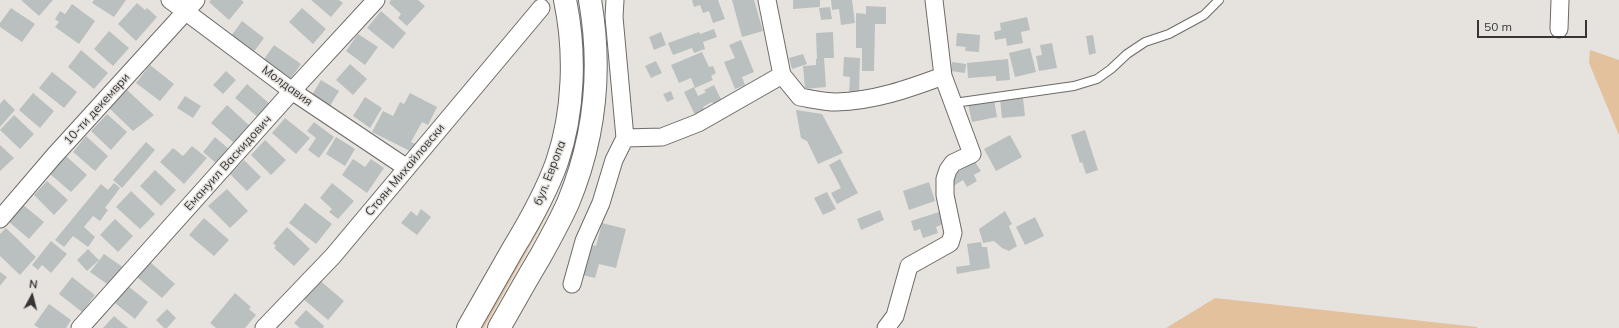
<!DOCTYPE html>
<meta charset="utf-8">
<style>
body{margin:0}
#map{position:relative;width:1619px;height:328px;overflow:hidden;background:#e6e3df;font-family:Mulish,sans-serif}
canvas{display:block}
.north{position:absolute;left:12px;top:276px;width:40px;height:40px;-webkit-text-stroke:3px #e6e3df;paint-order:stroke;rotate:7deg;font-size:11px;font-weight:700;line-height:16px;text-align:center;color:#373534}
.north::after{content:'';display:block;margin:auto;width:14px;height:18px;background:#373534;clip-path:polygon(50% 0,100% 100%,50% 72%,0 100%)}
.scale{position:absolute;left:1477px;top:20px;width:110px;height:18px;box-sizing:border-box;border:2px solid #373534;border-top:0;padding-left:5px;font-size:12px;line-height:14px;white-space:nowrap;color:#373534;-webkit-text-stroke:3px #e6e3df;paint-order:stroke}
</style>
<div id="map">
<canvas width="1619" height="328"></canvas>
<div class="north">N</div>
<div class="scale">50 m</div>
</div>
<script>
const context = document.querySelector('canvas').getContext('2d');
context.lineJoin = 'round';
function paint(path, color) { context.fillStyle = color; context.fill(path, 'evenodd'); }
function stroke(path, color, width, dash) { context.strokeStyle = color; context.lineWidth = width; context.lineCap = dash ? 'butt' : 'round'; context.setLineDash(dash || []); context.stroke(path); }
function label(font, color, halo, rows, align = 'center') {
  context.font = font + ' Mulish,sans-serif'; context.lineWidth = 3; context.setLineDash([]); context.textBaseline = 'middle'; context.strokeStyle = halo; context.fillStyle = color; for (const [text, x, y, turn = 0] of rows) {
    context.save(); context.translate(x, y); context.rotate((+turn || 0) * Math.PI / 180); context.textAlign = isNaN(turn) ? turn : align; if (halo) context.strokeText(text, 0, 0); context.fillText(text, 0, 0); context.restore();
  }
}
paint(new Path2D(`
 M571 0H577L582 36 583 76 559 185 551 206 540 228 484 328H475L552 183Z
 M1590 50 1619 60V135L1589 63Z
 M1215 298 1477 327V328H1166Z`), '#e4c19d');
paint(new Path2D(`
 M21 0H53L39 16Z
 M94 0H126L114 17 92 3Z
 M211 0H241L244 2 229 20 209 2Z
 M311 0H339L343 3 331 17Z
 M391 0H418L425 6 407 26 398 18 401 14 389 3Z
 M692 0H718L725 19 713 23 709 11 703 13 700 5 694 7Z
 M732 0H754L763 31 742 37Z
 M793 0H820V7L793 9Z
 M831 0H852L855 23 841 25 839 9 832 10Z
 M137 3 145 10 147 8 157 17 136 41 118 24Z
 M72 4 95 21 79 44 55 27 59 22 55 19 60 11 65 14Z
 M866 6 886 7V24H875L874 71H862V48H856V13L866 14Z
 M830 7 832 19 821 20 819 8Z
 M11 8 35 24 22 42 0 27V23Z
 M302 8 326 29 313 44 289 22Z
 M381 11 406 33 393 49 367 28Z
 M1027 17 1030 30 1021 32 1023 43 1007 46 1006 38 995 40 994 32 1001 30 1000 23Z
 M242 21 264 38 253 53 231 36Z
 M714 29 717 37 703 42 705 49 694 53 692 48 673 55 668 43 699 32 700 34Z
 M109 31 129 48 113 66 94 49Z
 M661 32 666 45 654 50 649 37Z
 M833 32 834 58H824L826 87 805 89 803 66 816 65V59H817L816 33Z
 M957 33 980 35 979 52 965 51 966 47 956 46Z
 M358 34 378 47 365 65 346 51Z
 M1093 35 1096 53 1089 55 1086 36Z
 M741 40 754 72 742 77 745 85 735 89 724 62 735 58 729 45Z
 M1052 43 1057 68 1039 71 1036 56 1042 55 1040 45Z
 M274 45 301 64 289 81 262 62Z
 M1030 48 1036 72 1015 77 1009 53Z
 M81 50 108 73 94 89 68 67Z
 M702 52 709 67 713 66 716 73 711 76 713 80 695 88 691 78 679 83 671 65Z
 M803 54 807 64 792 69 789 58Z
 M844 57 860 58 859 93H849L850 77 843 76Z
 M1008 59 1010 80 996 81V76L968 78 967 63Z
 M656 61 662 73 651 78 645 66Z
 M952 62 966 64 965 73 951 71Z
 M350 64 367 79 353 95 336 80Z
 M150 65 174 84 160 101 136 83Z
 M226 71 236 80 223 94 213 85Z
 M52 72 77 92 64 108 39 88Z
 M321 80 339 91 328 109 310 98Z
 M247 84 271 105 259 118 235 98Z
 M714 85 722 101 714 105 712 102 703 107 705 112 696 117 684 92 694 87 698 96 706 92 704 90Z
 M126 89 154 115 133 131 109 108Z
 M671 91 674 99 667 102 663 94Z
 M33 93 54 111 40 128 19 110Z
 M410 93 437 107 428 125 422 122 411 142 418 145 414 153 372 132 383 111 393 116 400 102 404 104Z
 M185 96 201 106 193 118 177 108Z
 M365 97 382 108 370 128 353 116Z
 M1023 98 1025 116 1002 118 1000 99Z
 M4 99 15 110 0 127V104Z
 M994 99 997 117 972 122 968 104Z
 M227 105 250 126 234 143 211 123Z
 M796 110 822 114 843 153 818 164 807 141 801 138Z
 M107 114 127 132 111 150 91 131Z
 M14 115 34 134 20 149 0 130Z
 M285 118 310 138 296 154 272 133Z
 M314 122 334 137 319 158 308 150 316 138 307 131Z
 M1085 130 1098 170 1086 174 1082 162 1080 163 1071 135Z
 M1010 135 1022 157 996 171 984 149Z
 M86 136 108 156 95 171 73 152Z
 M215 137 230 150 217 164 203 152Z
 M336 137 355 149 345 166 326 154Z
 M265 140 286 160 271 175 251 155Z
 M146 142 155 150 122 188 113 180Z
 M0 145 14 158 0 171Z
 M192 146 207 158 184 184 160 162 173 148 183 156Z
 M66 156 87 175 71 192 50 174Z
 M353 159 365 167 371 159 384 168 367 193 342 175Z
 M840 159 858 193 837 204 831 193 841 188 829 165Z
 M244 160 261 177 247 191 230 174Z
 M975 162 981 171 974 175 977 181 967 187 963 180 952 187 947 178Z
 M155 170 176 190 161 206 140 186Z
 M47 181 68 200 54 215 34 195Z
 M929 182 935 201 909 210 903 191Z
 M114 183 120 188 105 208 108 210 100 221 93 216 84 227 95 237 88 247 73 236 64 247 55 240 101 184 108 190Z
 M332 183 354 201 338 219 329 212 332 209 320 198Z
 M227 189 248 211 230 228 208 206Z
 M131 191 155 214 140 229 116 207Z
 M827 192 836 209 823 215 814 198Z
 M305 203 332 224 316 244 289 223Z
 M22 204 44 222 29 239 8 221Z
 M421 209 431 217 417 235 401 223 411 211 417 216Z
 M880 210 884 220 861 230 857 219Z
 M1005 211 1012 224 1009 226 1017 246 1009 251 1002 248 994 241 983 243 979 229Z
 M939 212 943 224 936 227 938 233 923 238 920 229 914 231 911 221Z
 M1035 217 1044 236 1025 245 1016 227Z
 M204 218 229 240 214 256 189 235Z
 M115 219 133 236 118 252 100 235Z
 M602 223 626 229 616 268 599 264 595 278 578 274 586 243 596 246Z
 M287 227 310 249 294 266 274 248 276 246 273 243Z
 M6 228 36 257 20 275 0 256V234Z
 M51 241 67 254 51 273 42 265 38 270 32 265Z
 M981 242 982 247H987L990 268 957 274 956 267 970 265 967 244Z
 M88 249 99 260 87 271 77 260Z
 M104 254 124 268 110 286 90 272Z
 M150 262 175 284 162 298 137 277Z
 M0 272 7 277 0 286Z
 M72 277 95 295 82 312 59 294Z
 M317 278 344 301 328 320 301 297Z
 M128 286 148 302 135 319 115 303Z
 M235 293 251 307 249 309 256 315 245 328H216L210 323Z
 M49 304 71 320 66 328H39L34 325Z
 M167 309 176 318 167 328H164L156 320Z
 M306 310 324 326 323 328H300L294 323Z
 M114 316 128 328H103Z`), '#bac0bf');
const lane = new Path2D(`
 M954 103 1074 86 1097 79 1111 69 1127 54 1145 42 1169 34 1204 15 1219 0`);
const street = new Path2D(`
 M170 0 292 91 407 168
 M615 0 614 17 625 138
 M767 0 782 75 800 97C812 99 825 102 836 102 874 101 908 89 943 76
 M1559 29 1560 0
 M0 219 54 156 196 0
 M572 284 584 241 601 203 614 160 625 138 662 137 698 123 782 75
 M80 328 292 91 376 0
 M264 328 333 256 541 8
 M886 328 895 316 909 266 950 243 953 233 945 195V179L948 170 953 163 972 154 943 76 934 0`);
const secondary = new Path2D(`
 M468 328C483 302 498 275 513 249 530 221 546 193 557 162 574 112 576 52 565 0
 M499 328C513 304 526 280 540 257 550 239 560 221 568 203 595 138 602 69 590 0`);
stroke(lane, '#6d6a67', 10);
stroke(street, '#6d6a67', 19);
stroke(secondary, '#6d6a67', 24);
stroke(lane, '#fff', 8);
stroke(street, '#fff', 17);
stroke(secondary, '#fff', 22);
label('12px', '#373534', '#e6e3df', [
 ["Молдавия",287,86,36],
 ["10-ти декември",97,109,-48],
 ["Емануил Васкидович",228,163,-48],
 ["Стоян Михайловски",405,170,-50],
 ["бул. Европа",550,173,-69]
]);
</script>
